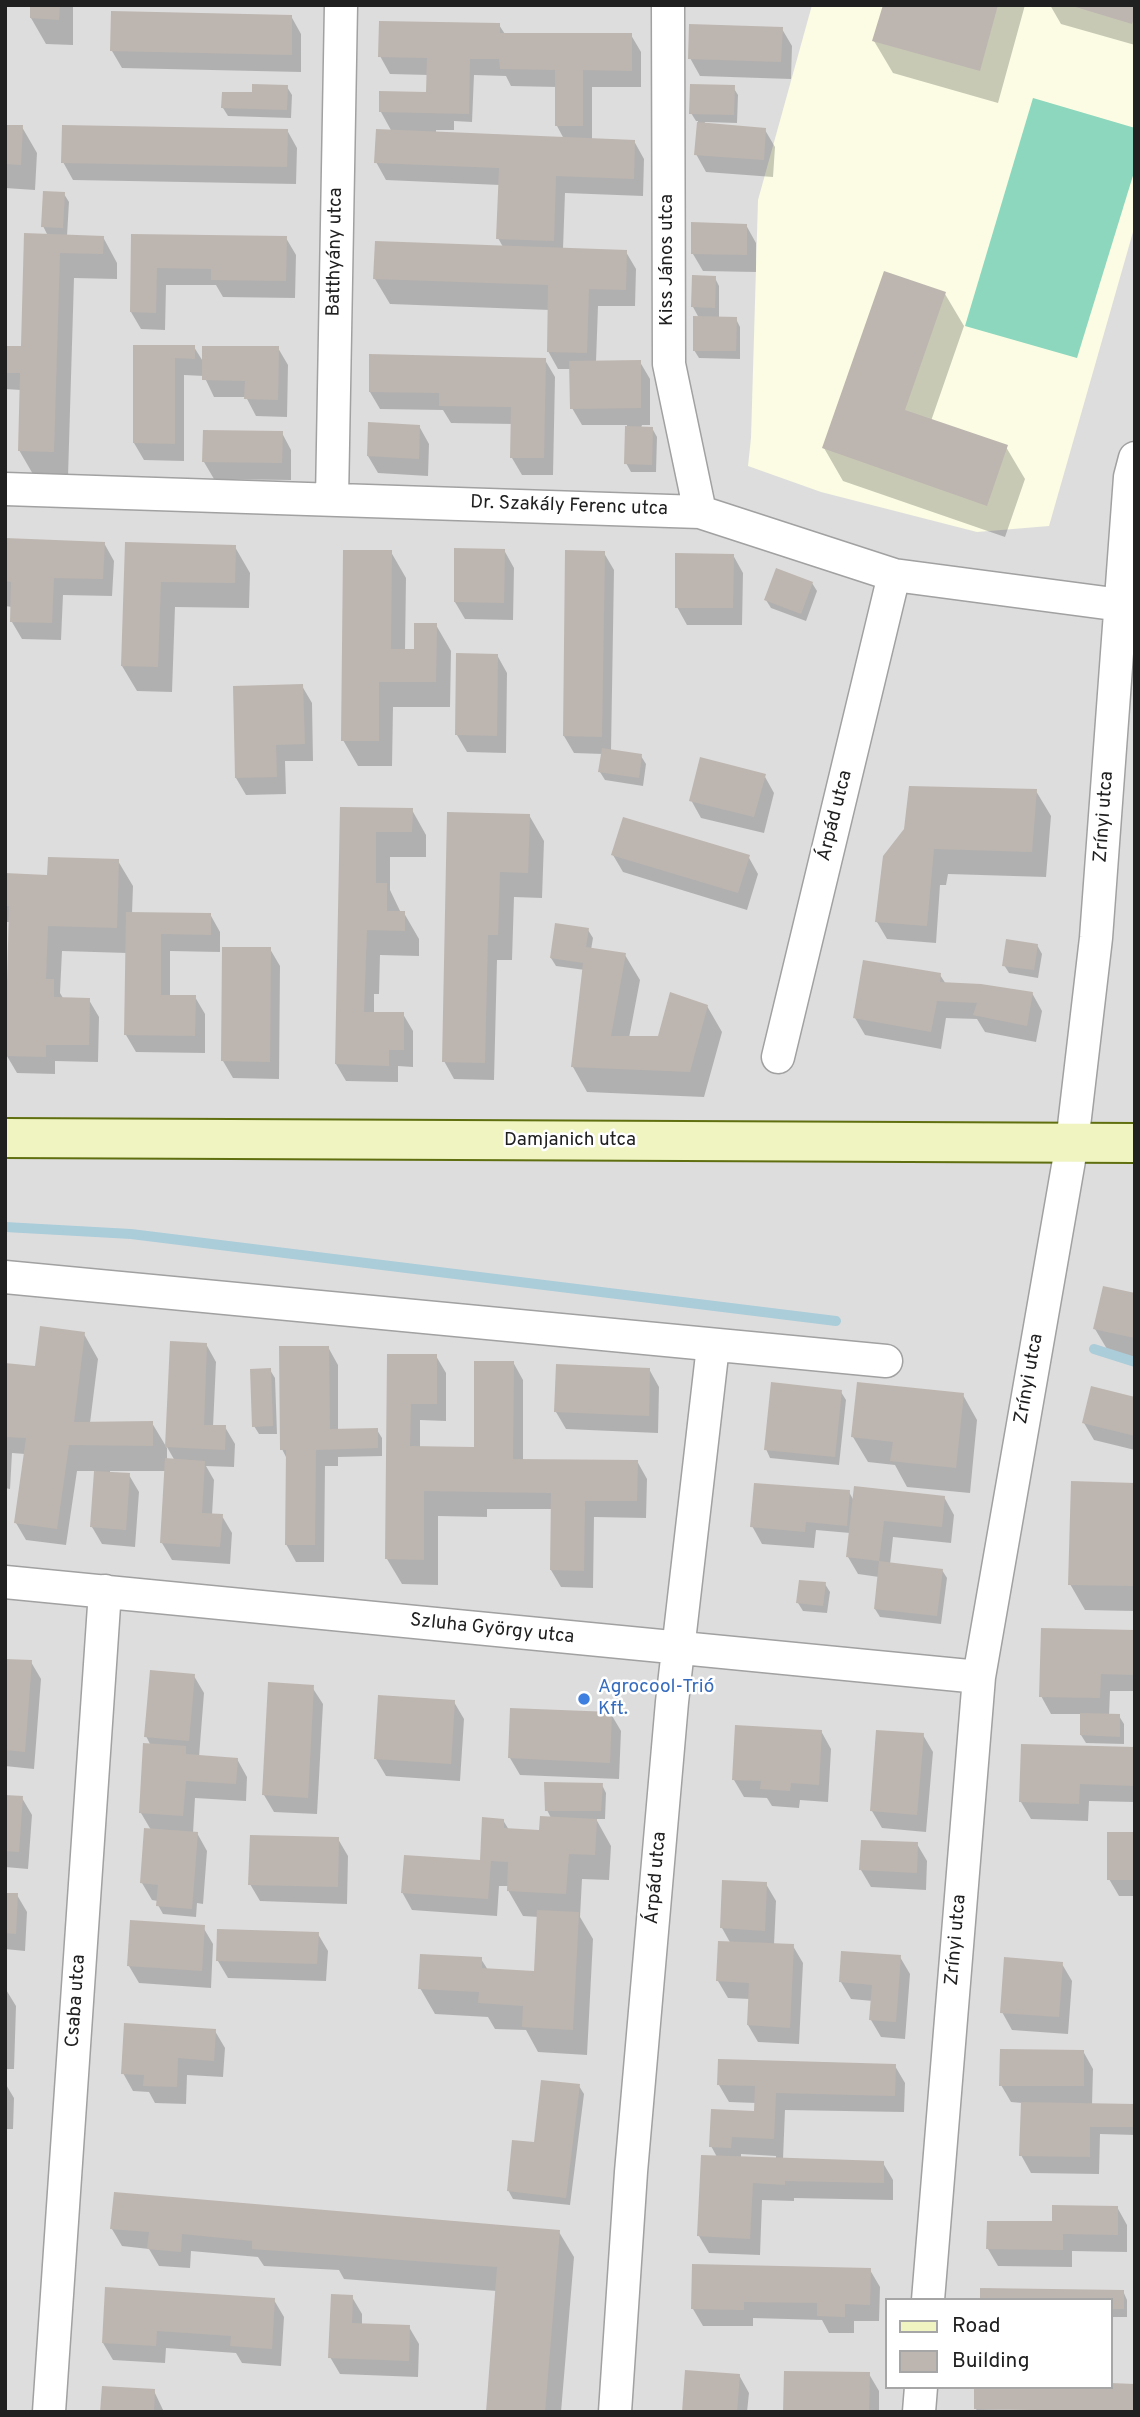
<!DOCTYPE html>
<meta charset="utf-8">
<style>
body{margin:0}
#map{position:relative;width:1140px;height:2417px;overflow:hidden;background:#efede7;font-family:Overpass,sans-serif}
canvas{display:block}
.frame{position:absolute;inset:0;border:7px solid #202020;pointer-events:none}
.legend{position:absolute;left:885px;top:2298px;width:228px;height:91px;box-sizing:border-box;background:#fff;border:2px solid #a6a6a6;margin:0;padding:9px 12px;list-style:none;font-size:21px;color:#202020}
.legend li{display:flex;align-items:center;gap:14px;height:35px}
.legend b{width:35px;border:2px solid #a6a6a6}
</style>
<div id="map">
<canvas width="1140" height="2417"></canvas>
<div class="frame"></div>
<ul class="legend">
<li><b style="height:9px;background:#eff4c0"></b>Road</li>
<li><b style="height:19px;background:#bdb6b0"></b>Building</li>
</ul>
</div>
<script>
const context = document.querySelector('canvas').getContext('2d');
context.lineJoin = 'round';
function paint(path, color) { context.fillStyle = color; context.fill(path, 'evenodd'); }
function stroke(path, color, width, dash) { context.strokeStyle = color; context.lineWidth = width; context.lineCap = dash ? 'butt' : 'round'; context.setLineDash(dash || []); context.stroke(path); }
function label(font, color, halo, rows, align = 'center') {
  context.font = font + ' Overpass,sans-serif'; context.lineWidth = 5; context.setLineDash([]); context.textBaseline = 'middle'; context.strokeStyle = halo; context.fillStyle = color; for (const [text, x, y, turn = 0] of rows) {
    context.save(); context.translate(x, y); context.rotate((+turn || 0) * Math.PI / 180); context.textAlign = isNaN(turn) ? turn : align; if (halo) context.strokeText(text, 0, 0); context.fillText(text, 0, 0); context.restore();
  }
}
paint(new Path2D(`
 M5 5H1135V2412H5ZM886 2300H1110V2387H886Z`), '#dedddd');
paint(new Path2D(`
 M812 5H1135V225L1049 526 977 532 821 492 748 466 751 438 758 200Z`), '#fbfce3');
paint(new Path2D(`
 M1033 98 1135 128V169L1077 358 965 326Z`), '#8cd7bd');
paint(new Path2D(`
 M32 5H73V45L46 44 31 18Z
 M884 5H1025L998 103 893 73 874 41Z
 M1050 5H1135V45L1061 24Z
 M291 16 301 34V72L122 68 112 51Z
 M499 25 505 34 631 35 641 52V87H592V140L634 141 644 159 643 196 565 193 563 249 626 252 636 269 635 306H598L596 362H640L650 379V425H642L641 428H652L657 437 656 472H631L626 463 627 425H582L572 408 571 369H558L548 351 550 310 390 304 375 279 503 247 498 238 500 185 386 180 376 162 392 132 381 112 428 94 429 75 390 74 380 56ZM474 75 506 76 511 86 557 87V126L564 139 436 133V130H454V121L472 122Z
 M782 29 792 46 791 79 700 76 690 58Z
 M287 87 292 95 291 118 228 116 223 108Z
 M733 87 738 95 737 123 705 122 704 125 765 130 775 147 773 177 706 172 696 154 698 121H696L691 113Z
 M5 126 22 127 37 153 35 190 5 188Z
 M287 130 297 148 296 184 73 180 63 162Z
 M64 194 69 202 67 236 103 237 117 263V279L74 278 68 477 34 476 19 450 21 390 5 389V348L22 353 48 236 43 226Z
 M746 225 756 243V272L703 271 693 254Z
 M133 236 286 238 296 255 295 298 223 297 216 285H166L165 330 141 329 131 312Z
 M715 278 719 286V319H736L740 327V359L699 358 694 350 699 318 693 307Z
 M945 294 964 326 931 421 1006 447 1025 479 1005 537 843 481 824 448Z
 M135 347H194L204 363 278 348 288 365 287 417 256 416 246 397H214L204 376 184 375V461L144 460 134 443Z
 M545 360 555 377 553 475H522L512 458 513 424 451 423 443 410 380 409 370 392Z
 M419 426 429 444 428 476 378 473 368 456Z
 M282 433 291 450V480L214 479 204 462Z
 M5 540 104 543 114 561 112 596 63 595 61 640 22 639 12 622V607L5 606Z
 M127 544 235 547 250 573 249 608 175 607 172 692 137 691 122 666Z
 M504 550 514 568 513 620 465 619 455 602Z
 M391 552 406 578 405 651H416L436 625 451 651 450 707H393L392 766H358L343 740Z
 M566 552 604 553 614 570 611 751 641 756 646 764 643 786 605 780 600 772 603 754 574 753 564 736Z
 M733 555 743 573 742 625H687L677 607Z
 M812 583 817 591 806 621 771 608 766 600Z
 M497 655 507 673 506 753 467 752 457 735Z
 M302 686 312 703 313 761H285L286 794 246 795 236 778Z
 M764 775 774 793 764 833 701 818 691 800Z
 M1036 791 1051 816 1046 877 948 874 946 885H940L936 943 887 939 877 922 884 857Z
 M342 809 412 810 426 835V857H390V890L401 913H404L419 939V956L380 955 379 994H374V1013L403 1014 413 1031V1067L398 1066V1082L346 1081 336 1064Z
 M529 815 544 841 542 898 514 897 512 960H497L494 1080 454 1079 444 1061 446 934Z
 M613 855 748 856 758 874 747 910 623 872Z
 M118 861 133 886 132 914H210L220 932V952L170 951V997H195L205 1014V1053L136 1052 126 1035 127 953 62 951 60 993 63 998 89 1000 99 1017 98 1062 55 1061V1074L17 1073 7 1056 11 922H5V875L49 877Z
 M588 930 593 938 591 950 625 955 640 980 629 1038H660L707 1006 722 1032 704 1097 587 1092 573 1067 585 970 556 966 551 958Z
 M1037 945 1042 954 1038 978 1009 973 1004 965Z
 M270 949 280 966 279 1079 233 1078 223 1061Z
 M940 975 946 984 1032 993 1042 1011 1036 1042 985 1032 977 1019 946 1018 941 1049 865 1035 855 1018Z
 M1135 1295V1360L1110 1354 1095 1329Z
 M84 1334 98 1359 90 1423H152L167 1448V1460L175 1461 167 1447 206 1344 216 1362 213 1427H225L235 1444 234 1467 206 1466 214 1480 212 1515 222 1516 232 1533 230 1564 172 1560 162 1543 166 1471H110V1474L129 1475 139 1492 135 1547 102 1544 92 1527 96 1471H77L66 1545 26 1540 16 1523 25 1454 12 1453 10 1489 5 1488V1365L36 1368Z
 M328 1347 338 1365V1431L377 1430 382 1438V1456L338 1457V1466H325L324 1562H296L286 1544 287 1459 282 1449Z
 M389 1356H436L446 1373V1421L420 1420V1448H475L513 1362 523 1380V1461H637L647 1479 646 1518 594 1517 593 1588 561 1587 551 1570 552 1509H487V1517L438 1516V1585L402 1584 387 1559Z
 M649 1369 659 1387 658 1433 566 1429 556 1412Z
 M270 1370 275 1378 277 1434H259L254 1426Z
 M841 1392 846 1400 839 1465 770 1458 766 1449Z
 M963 1395 977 1420 970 1493 907 1487 895 1465 868 1462 853 1437Z
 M1135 1398V1450L1094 1440 1084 1423Z
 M1135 1485V1611L1085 1610 1070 1584Z
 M849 1492 854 1501 944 1497 954 1515 951 1543 893 1537 890 1564 942 1570 947 1578 941 1624 880 1617 875 1609 879 1577 858 1574 848 1557 850 1533 816 1530 814 1548 762 1544 752 1526Z
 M825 1584 830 1592 827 1613 803 1611 798 1603Z
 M1135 1631V1691H1110L1109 1716H1119L1124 1724V1744L1086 1743 1081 1735 1082 1714H1051L1041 1696Z
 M5 1660 31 1662 41 1679 34 1769 5 1766Z
 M194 1676 204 1693 199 1757 237 1759 247 1777 246 1801 195 1798 193 1833H197L207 1851 203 1904 197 1903 196 1917 163 1914 158 1905V1901L152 1900 142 1883 151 1830 141 1813 151 1746 146 1736Z
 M312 1687 323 1704 317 1814 274 1812 264 1795Z
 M454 1702 464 1719 460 1781 386 1776 376 1759Z
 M611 1714 621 1731 619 1779 520 1775 510 1758Z
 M821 1731 831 1749 828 1802 800 1800 799 1808 772 1806 767 1798 744 1797 734 1780Z
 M923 1735 933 1752 926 1832 882 1828 872 1811Z
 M1135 1749V1802L1089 1801 1088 1821 1031 1819 1021 1802Z
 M602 1785 606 1793 605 1819H596L611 1846 609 1880 582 1879 580 1917 593 1939 587 2055 538 2052 526 2030 495 2029 488 2017 435 2014 420 1988 481 1959 488 1970 535 1973 539 1917 523 1916 508 1890 509 1886H499L497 1916 412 1910 402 1892 482 1862 503 1820 509 1830 541 1832 551 1818 547 1810Z
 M5 1797 22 1798 32 1815 28 1869 5 1867Z
 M1135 1833V1896H1119L1109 1879Z
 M338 1839 348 1856 347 1904 260 1901 250 1884Z
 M917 1844 927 1861 926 1890 871 1887 861 1870Z
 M766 1884 776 1901 774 1945 793 1946 803 1963 799 2044 758 2042 748 2025 750 1999 728 1998 718 1981 731 1944 722 1928Z
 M5 1894 17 1895 27 1912 25 1951 5 1949Z
 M203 1927 213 1944 211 1988 139 1983 129 1966Z
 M318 1934 328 1951 326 1981 228 1978 218 1961Z
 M900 1957 910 1974 905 2039 881 2037 871 2020 873 2001 851 1999 841 1982Z
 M1062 1964 1072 1981 1068 2034 1012 2030 1002 2012Z
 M5 1988 16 2006 14 2069H5Z
 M215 2031 225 2048 223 2077 187 2075 186 2104 155 2103 149 2092 133 2091 123 2073Z
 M1083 2051 1093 2069 1092 2105 1135 2106V2135L1100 2134 1099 2174 1031 2173 1021 2155 1022 2103 1011 2102 1001 2085Z
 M895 2066 905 2083 904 2112 785 2110 783 2159 883 2163 893 2180V2200L794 2198V2201L762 2200 760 2255 709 2253 699 2236 717 2157 711 2146 756 2113V2103L729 2102 719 2085ZM741 2154 776 2156V2159L741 2158Z
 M5 2083 14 2098 13 2129H5Z
 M579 2086 584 2094 570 2205 513 2199 508 2190 536 2144Z
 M1117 2207 1127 2225V2252L1072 2251V2267L998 2266 988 2249 1054 2223Z
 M112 2229 559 2232 574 2257 561 2412H488L497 2291 344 2279 339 2270 264 2266 258 2257 191 2251 190 2268 159 2266 149 2249 122 2246Z
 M870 2270 880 2287 879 2321H854V2333H829L822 2320 753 2318V2326H703L693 2309Z
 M1123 2291 1127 2300V2317H1110V2300Z
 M352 2297 362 2314V2325L409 2327 419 2344 418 2377 340 2374 330 2357Z
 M274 2300 284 2317 281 2366 242 2363 236 2353 166 2348 165 2363 113 2360 103 2343Z
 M869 2374 879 2391V2412H785Z
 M739 2375 749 2393 747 2412H683Z
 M154 2391 164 2412H101Z
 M976 2409 1135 2412H978Z`), '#0003');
stroke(new Path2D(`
 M5 1227 131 1234 836 1321
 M1094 1349 1135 1362`), '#abcdd9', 10);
paint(new Path2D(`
 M30 5H60L59 20 30 18Z
 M883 5H998L980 71 872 41Z
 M1069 5H1135V15L1132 24Z
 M111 11 292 15V55L110 51Z
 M379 21 500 23V33H632V71L583 70V126H555V70L500 69 499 59H470L469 114 379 112V91L426 92 427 58 378 57Z
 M689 24 783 27 781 62 688 59Z
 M252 84 288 85 287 110 221 108 222 92H252Z
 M690 84 735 85 734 115 689 114Z
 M697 122 766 128 764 160 694 155Z
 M5 125H23L21 165 5 164Z
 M62 125 288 129 287 167 61 163Z
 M376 129 635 140 634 179 556 176 554 241 496 239 499 168 374 163Z
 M43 191 65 192 63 228 41 227Z
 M691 222 747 224V255L691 254Z
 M24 233 104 236 103 254 60 253 54 452 18 451 20 373H5V346H21Z
 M131 234 287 236 286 281 211 280V269L157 268 156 313 130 312Z
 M375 241 627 250 626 290 589 289 587 353 547 352 548 285 373 279Z
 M884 271 946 292 905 410 1008 445 987 506 822 448Z
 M692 275 716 276 715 308 691 307Z
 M693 316 737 317 736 351H693Z
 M133 345H195V359L175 358V444L133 443Z
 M202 346H279L278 400 244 399 245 381 202 380Z
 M369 354 546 358 544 458H510L511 407 439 406V393L369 392Z
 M641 360V408L570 409 569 361Z
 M368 422 420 425 419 459 367 456Z
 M625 426 653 427 652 465 624 464Z
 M203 430 283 431 282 463 202 462Z
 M5 538 105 542 103 579 54 578 52 623 10 622 11 582 5 581Z
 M125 542 236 545 235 583 161 582 158 667 121 666Z
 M454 548 505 549 504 603 454 602Z
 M343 550H392L391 649H414V623H437L436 682H379V741H341Z
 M565 550 605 551 602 737 563 736Z
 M675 553 734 554 733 608H675Z
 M776 568 813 582 801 614 764 600Z
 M456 653 498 654 497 736 455 735Z
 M303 684 305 744 276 745 277 777 235 778 233 686Z
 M602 748 642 754 639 778 598 772Z
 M700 757 766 774 754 817 689 801Z
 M909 786 1037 789 1032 852 934 849 927 926 875 922 883 856 904 829Z
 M340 807 413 808 412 832H376V883H387V911H405V931L367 930 364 1012H404V1050H389V1066L335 1064Z
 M447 812 530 814 528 873 500 872 498 935H488L485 1063 442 1062Z
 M623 817 750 855 738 893 611 855Z
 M48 857 119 859 117 928 48 926 46 979H54V997L90 998 89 1045H46V1057L5 1056 9 906H5V873L47 875Z
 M126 912 211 913V935L161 934V995H196L195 1036 124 1035Z
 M555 923 589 928 586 947 626 953 611 1036H658L670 992 708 1005 690 1072 571 1067 583 963 550 958Z
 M1006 939 1038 944 1034 970 1002 966Z
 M222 947H271L270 1062 221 1061Z
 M863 960 941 973 940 982 981 984 1033 992 1027 1026 973 1015 977 1003 937 1001 931 1032 853 1018Z
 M1103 1286 1135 1293V1338L1093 1329Z
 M40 1326 85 1332 74 1422 153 1421V1446L69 1445 57 1529 14 1523 26 1438 5 1437V1363L35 1366Z
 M170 1341 207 1343 204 1425H226L225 1450 165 1447Z
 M279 1346H329L330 1429 378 1428V1448L316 1450 315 1545H285L286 1450H280Z
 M387 1354H437V1404H411L410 1446 474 1447V1361H514L513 1459 638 1460 637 1501H585L584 1571 550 1570 551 1493 424 1491V1560L385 1559Z
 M556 1364 650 1368 649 1416 554 1412Z
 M271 1368 273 1426 252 1427 250 1369Z
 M771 1382 842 1390 835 1457 764 1450Z
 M857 1382 964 1393 956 1468 890 1461 893 1442 851 1437Z
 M1091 1386 1135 1397V1436L1082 1423Z
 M165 1458 205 1461 202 1513 223 1514 220 1547 160 1543Z
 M94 1471 130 1473 126 1530 90 1527Z
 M1071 1481 1135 1483V1586L1068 1585Z
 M754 1483 850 1490 847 1526 806 1522 805 1532 750 1527Z
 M854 1486 945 1496 942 1527 884 1521 879 1561 846 1557Z
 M879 1561 943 1569 937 1616 874 1609Z
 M799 1580 826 1582 823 1606 796 1603Z
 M1041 1628 1135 1630V1675L1101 1674 1100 1698 1039 1697Z
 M5 1659 32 1660 25 1752 5 1750Z
 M150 1670 195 1674 189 1741 144 1737Z
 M268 1682 314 1685 308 1798 262 1795Z
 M378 1695 455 1700 451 1764 374 1759Z
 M510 1708 612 1712 610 1763 508 1758Z
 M1080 1713 1120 1714V1737L1080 1735Z
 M735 1725 822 1730 819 1785 791 1783 790 1791 760 1789 761 1781 732 1780Z
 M876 1730 924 1733 917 1815 870 1811Z
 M143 1743 186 1746V1754L238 1758 236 1784 186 1781 183 1816 139 1813Z
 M1021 1744 1135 1747V1786L1080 1784 1079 1804 1019 1802Z
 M544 1782 603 1783 601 1811H545Z
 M5 1795 23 1796 19 1852 5 1851Z
 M540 1816 597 1819 595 1855 569 1854 566 1894 507 1891 508 1862 491 1861 488 1899 401 1893 404 1855 480 1860 482 1817 504 1819V1828L539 1830Z
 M144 1828 198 1832 192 1909 156 1906 158 1885 140 1883Z
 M1107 1832H1135V1880H1107Z
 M250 1835 339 1837 338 1887 248 1885Z
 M861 1840 918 1842 917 1873 859 1870Z
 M722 1880 767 1882 765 1931 720 1928Z
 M5 1893H18L16 1934 5 1933Z
 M537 1910 579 1912 573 2030 522 2027 523 2006 478 2003 479 1992 418 1989 420 1954 482 1957V1968L534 1971Z
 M130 1920 205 1925 202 1971 127 1966Z
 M217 1929 319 1932 317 1964 216 1961Z
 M718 1941 794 1944 790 2028 747 2025 749 1983 716 1981Z
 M841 1951 901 1955 896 2022 869 2020 872 1985 839 1982Z
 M1004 1957 1063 1962 1059 2017 1000 2013Z
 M124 2023 216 2029 214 2061 178 2058 177 2087 143 2086 144 2075 121 2074Z
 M1000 2049 1084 2050V2086H999Z
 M718 2059 896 2064 895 2096 776 2093 774 2139 732 2137 731 2148 709 2147 711 2109 754 2111 755 2086 717 2085Z
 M541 2080 580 2084 566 2198 507 2191 512 2140 534 2142Z
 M1021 2102 1135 2104V2127H1090V2157L1019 2156Z
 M701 2155 884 2161V2183L785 2181V2185L753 2183 750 2239 697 2236Z
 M114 2192 560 2230 545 2412H486L497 2267 252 2249V2241L182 2234 181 2252 147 2249 149 2232 110 2229Z
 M1052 2205 1118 2206V2235L1063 2234V2250L986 2249 987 2221H1052Z
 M692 2264 871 2268 870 2305 845 2304V2317L817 2316V2303L744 2302V2310L691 2309Z
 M105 2287 275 2298 272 2349 230 2346 231 2336 157 2331 156 2346 102 2343Z
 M980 2288 1124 2290V2309H1110V2300H980Z
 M331 2294 353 2295 352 2323 410 2325 409 2361 328 2358Z
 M685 2370 740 2374 737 2412H682Z
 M784 2371 870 2372 869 2412H783Z
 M1110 2383 1135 2384V2412L974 2409V2387H1110Z
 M102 2386 155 2389 154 2412H100Z`), '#bdb6b0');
const street = new Path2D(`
 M668 5 669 364 700 512
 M5 489 700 512 894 575 1121 605
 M332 499 341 5
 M778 1057 894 575
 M5 1277 886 1361
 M5 1582 979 1677
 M928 2300 979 1677 1072 1143 1096 938 1130 477 1135 458
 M49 2412 105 1591
 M615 2412 631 2172 672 1702 713 1346
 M919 2412 921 2387`);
const secondary = new Path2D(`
 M5 1138 1135 1143`);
stroke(street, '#a1a1a1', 35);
stroke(secondary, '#606f0f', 42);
stroke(street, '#fff', 32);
stroke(secondary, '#eff4c0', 38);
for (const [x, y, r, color] of [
 [584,1699,7,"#3f7fe0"]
]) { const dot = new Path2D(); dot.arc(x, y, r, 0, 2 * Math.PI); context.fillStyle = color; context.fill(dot); stroke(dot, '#fff', 2.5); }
label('19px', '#202020', '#fff', [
 ["Batthyány utca",336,252,-89],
 ["Kiss János utca",668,260,-90],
 ["Dr. Szakály Ferenc utca",569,507,2],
 ["Árpád utca",836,816,-76],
 ["Zrínyi utca",1105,817,-86],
 ["Damjanich utca",570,1141],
 ["Zrínyi utca",1030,1379,-80],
 ["Szluha György utca",492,1630,6],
 ["Árpád utca",657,1878,-85],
 ["Zrínyi utca",957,1940,-85],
 ["Csaba utca",77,2001,-86]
]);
label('19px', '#366cbe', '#fff', [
 ["Agrocool-Trió",598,1688],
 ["Kft.",598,1710]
], 'left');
</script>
